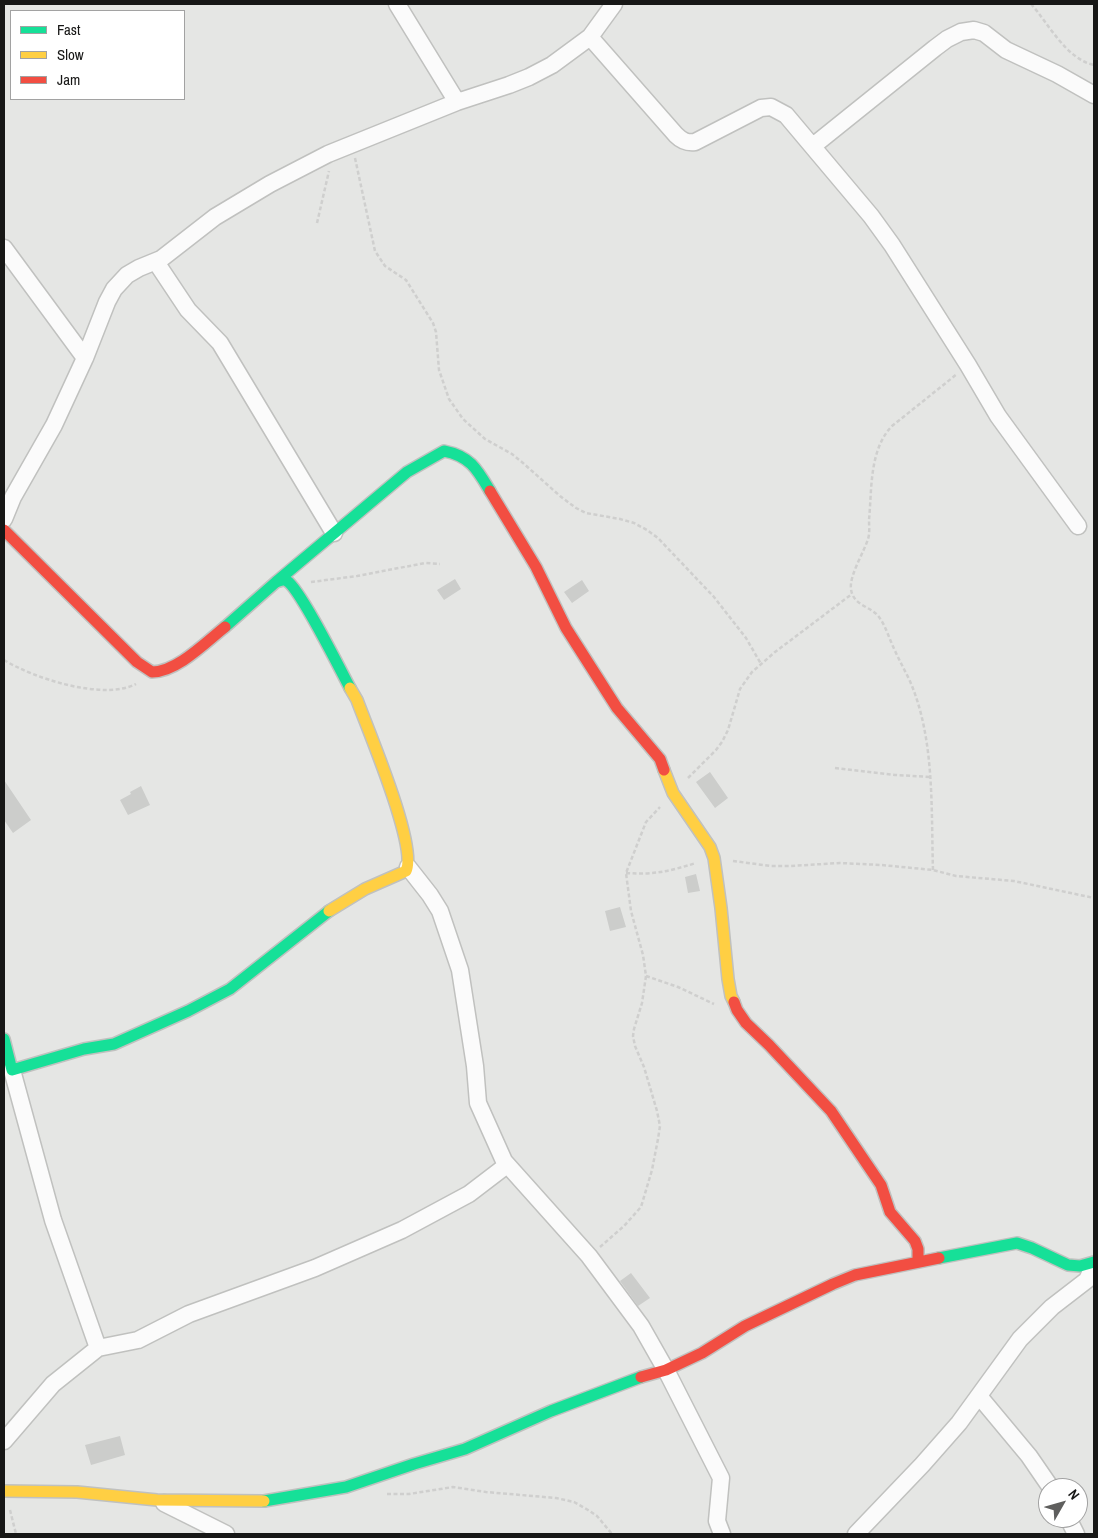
<!DOCTYPE html>
<style>
body{margin:0}
#map{position:relative;width:1098px;height:1538px;overflow:hidden;background:#e5e6e4;font-family:"Archivo Narrow",sans-serif}
canvas{display:block}
.frame{position:absolute;inset:0;border:5px solid #171716;pointer-events:none}
.legend{position:absolute;left:10px;top:10px;width:175px;height:90px;box-sizing:border-box;background:#fff;border:1px solid #a2a2a2;margin:0;padding:6px 9px;list-style:none;font-size:15px;color:#171716}
.legend li{display:flex;align-items:center;gap:10px;height:25px}
.legend b{width:25px;border:1px solid #a2a2a2}
.north{position:absolute;left:1038px;top:1478px;width:50px;height:50px;box-sizing:border-box;background:#fff;border:1px solid #a2a2a2;border-radius:50%;rotate:52deg;font-size:14px;font-weight:700;line-height:20px;text-align:center;color:#171716}
.north::after{content:'';display:block;margin:auto;width:18px;height:22px;background:#5f5f5e;clip-path:polygon(50% 0,100% 100%,50% 72%,0 100%)}
</style>
<div id="map">
<canvas width="1098" height="1538"></canvas>
<div class="frame"></div>
<ul class="legend">
<li><b style="height:6px;background:#16e098"></b>Fast</li>
<li><b style="height:6px;background:#ffcf43"></b>Slow</li>
<li><b style="height:6px;background:#f24e42"></b>Jam</li>
</ul>
<div class="north">N</div>
</div>
<script>
const context = document.querySelector('canvas').getContext('2d');
context.lineJoin = 'round';
function paint(path, color) { context.fillStyle = color; context.fill(path, 'evenodd'); }
function stroke(path, color, width, dash) { context.strokeStyle = color; context.lineWidth = width; context.lineCap = dash ? 'butt' : 'round'; context.setLineDash(dash || []); context.stroke(path); }
paint(new Path2D(`
 M455 579 461 589 444 600 437 590Z
 M582 580 589 591 572 603 564 592Z
 M710 772 728 798 715 808 696 782Z
 M4 780 31 820 13 833 4 820Z
 M141 786 150 805 128 815 120 800 131 794 130 792Z
 M696 874 700 891 688 893 685 877Z
 M620 907 626 927 610 931 605 911Z
 M631 1273 650 1298 638 1306 620 1281Z
 M120 1436 125 1455 91 1465 85 1445Z`), '#cccdcb');
const street = new Path2D(`
 M397 4 457 102
 M590 37 676 135C682 141 687 143 695 142L761 108 771 107 786 115 871 216 892 245 968 365 998 416 1078 526
 M813 146 935 48 947 39 961 32 974 30 984 33 1006 50 1057 74 1094 95
 M4 248 85 358
 M156 262 188 310 220 343 334 533
 M4 519 13 497 54 425 85 358 107 302 114 289 127 275 139 268 161 259 215 217 270 184 328 154 457 102 509 85 529 77 552 65 590 37 614 4
 M408 867 430 895 440 911 460 970 475 1066 478 1103 504 1161 589 1256 641 1326 666 1370 721 1478 717 1521 722 1534
 M12 1070 53 1220 98 1348
 M979 1396 1029 1456 1051 1488
 M4 1441 53 1384 98 1348 138 1340 189 1314 315 1268 402 1230 469 1194 507 1165
 M164 1503 226 1534
 M1068 1518 1076 1534
 M856 1534 922 1465 959 1423 1020 1339 1052 1307 1087 1280 1094 1265`);
const fast = new Path2D(`
 M276 582 407 472 444 451C470 456 477 469 490 491
 M225 627 276 582C279 581 284 579 287 581 300 589 340 669 350 688
 M4 1039 12 1070 84 1049 114 1044 188 1011 230 989 329 911
 M939 1258 1017 1243 1032 1248 1068 1265 1080 1266 1094 1262
 M264 1501 346 1487 414 1464 465 1449 551 1411 641 1377`);
const slow = new Path2D(`
 M664 770 673 793 710 847 714 858 721 908 728 979 731 996 734 1002
 M329 911 365 889 406 871C418 847 368 730 357 700L350 688
 M4 1491 77 1492 157 1500 264 1501`);
const jam = new Path2D(`
 M490 491 536 567 566 628 617 708 660 759 664 770
 M4 530 137 662 152 672C177 672 206 642 225 627
 M734 1002 737 1010 746 1023 769 1045 831 1111 881 1185 890 1212 915 1241 918 1249V1262
 M641 1377 666 1370 702 1353 745 1326 833 1284 855 1275 939 1258`);
stroke(street, '#c0c1bf', 19);
stroke(fast, '#c0c1bf', 14);
stroke(slow, '#c0c1bf', 14);
stroke(jam, '#c0c1bf', 14);
stroke(new Path2D(`
 M1031 4C1049 24 1066 59 1094 65
 M355 158 375 251 385 266 406 280 433 323 436 332 439 370 449 399 463 419 485 439 512 454 523 463 560 496 576 508 586 513 620 519 634 523 647 530 658 538 714 597 746 638 761 664
 M317 223 329 171
 M311 582 357 576 425 563 440 564
 M4 660C33 678 103 701 136 684
 M835 768 895 775 931 777
 M688 778 716 750 722 742 728 730 740 689 752 672 775 652 852 594
 M733 861 771 866H790L840 863 881 865 933 870 956 876 1014 881 1094 898
 M933 870C931 807 935 737 909 679 903 667 897 656 892 644 888 635 885 625 879 617 871 606 853 606 851 589 849 576 864 552 868 539 870 533 869 526 869 520 872 489 869 450 892 426L957 374
 M626 873C654 875 670 871 696 863
 M646 976 678 987 714 1004
 M600 1247 624 1226 641 1207 652 1170 658 1139 660 1126 657 1111 644 1067 635 1046 633 1036 634 1029 642 1003 646 976 643 955 631 911 626 873 646 822 660 807
 M387 1494H409L453 1487 486 1492 556 1498 574 1502 588 1510 597 1516 612 1534
 M10 1510 16 1534`), '#cfcfce', 2.5, [4, 2.5]);
stroke(street, '#fbfbfb', 16);
stroke(fast, '#16e098', 11);
stroke(slow, '#ffcf43', 11);
stroke(jam, '#f24e42', 11);
</script>
